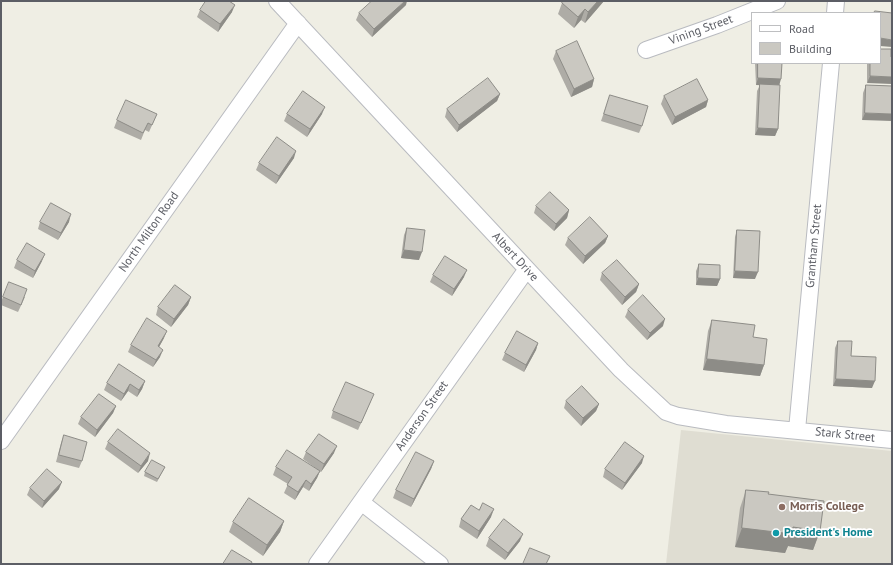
<!DOCTYPE html>
<style>
body{margin:0}
#map{position:relative;width:893px;height:565px;overflow:hidden;background:#efeee4;font-family:"PT Sans",sans-serif}
canvas{display:block}
.frame{position:absolute;inset:0;border:2px solid #5c5e65;pointer-events:none}
.legend{position:absolute;left:751px;top:12px;width:130px;height:52px;box-sizing:border-box;background:#fff;border:1px solid #bebfc1;margin:0;padding:5px 7px;list-style:none;font-size:12px;color:#5c5e65}
.legend li{display:flex;align-items:center;gap:8px;height:20px}
.legend b{width:20px;border:1px solid #bebfc1}
</style>
<div id="map">
<canvas width="893" height="565"></canvas>
<div class="frame"></div>
<ul class="legend">
<li><b style="height:5px;background:#fff"></b>Road</li>
<li><b style="height:11px;background:#cac8c1"></b>Building</li>
</ul>
</div>
<script>
const context = document.querySelector('canvas').getContext('2d');
context.lineJoin = 'round';
function paint(path, color) { context.fillStyle = color; context.fill(path, 'evenodd'); }
function stroke(path, color, width, dash) { context.strokeStyle = color; context.lineWidth = width; context.lineCap = dash ? 'butt' : 'round'; context.setLineDash(dash || []); context.stroke(path); }
function label(font, color, halo, rows, align = 'center') {
  context.font = font + ' "PT Sans",sans-serif'; context.lineWidth = 3.5; context.setLineDash([]); context.textBaseline = 'middle'; context.strokeStyle = halo; context.fillStyle = color; for (const [text, x, y, turn = 0] of rows) {
    context.save(); context.translate(x, y); context.rotate((+turn || 0) * Math.PI / 180); context.textAlign = isNaN(turn) ? turn : align; if (halo) context.strokeText(text, 0, 0); context.fillText(text, 0, 0); context.restore();
  }
}
paint(new Path2D(`
 M681 430 892 451V564H666Z`), '#dfddd2');
const street = new Path2D(`
 M277 1 621 370 666 412 678 416 726 424 892 440
 M835 13 836 1
 M646 50 717 25 777 1
 M797 430 831 63
 M1 441 298 23
 M361 502 440 564
 M317 564 527 269`);
stroke(street, '#b9bbc0', 18);
stroke(street, '#fff', 16);
paint(new Path2D(`
 M563 1H604L585 23 581 20 574 28 558 14 562 3Z
 M406 5 372 37 356 20 359 13Z
 M200 10 232 12 218 32 197 17Z
 M556 51 594 79 592 87 571 97 553 59Z
 M755 63H782L779 85 778 129 775 136 755 135 757 91 760 85H756Z
 M867 63H880L867 83Z
 M866 85 892 86 862 120 863 93Z
 M500 94 497 101 457 132 445 117 447 109Z
 M610 95 642 126 639 133 601 121Z
 M664 96 708 100 706 107 672 125 661 104Z
 M157 114 149 132 145 130 141 140 114 128 117 120Z
 M287 114H322L307 137 284 121Z
 M294 158 276 184 256 170 259 163Z
 M536 206 569 210 567 218 554 231 534 213Z
 M40 222H69L58 240 38 229Z
 M407 228 419 260 401 258 404 235Z
 M737 230 755 279 733 278 735 237Z
 M608 236 605 243 583 264 565 245 568 238Z
 M17 260 42 261 33 278 14 268Z
 M699 264 720 279 717 286 696 285V271Z
 M602 273 639 284 636 292 622 305 600 280Z
 M433 275 464 277 452 296 430 282Z
 M3 297H25L18 312 1 305V302Z
 M191 297 188 305 171 327 156 315 158 307Z
 M628 310 663 326 647 340 625 317Z
 M712 320 753 337 764 365 760 376 703 370 708 331Z
 M164 338 159 347 160 357 153 367 128 352 131 345Z
 M838 341 851 356 872 388 833 386 835 348Z
 M538 343 536 350 524 372 502 360 505 353Z
 M145 381 142 389 137 397 128 391 121 401 104 390 107 383Z
 M371 401 358 430 331 418 333 411Z
 M566 401 599 404 596 411 581 426 564 408Z
 M116 406 113 413 95 437 78 424 81 417Z
 M64 435 82 461 79 468 56 462 61 443Z
 M108 442 148 461 138 473 105 449Z
 M306 452 334 453 321 472 303 459Z
 M434 461 431 469 411 507 393 498 396 490Z
 M642 463 622 490 603 477 605 469Z
 M165 467 157 482 144 476 145 472Z
 M276 467 320 471 317 478 309 491 303 487 295 500 284 493 288 484 273 475Z
 M30 488 59 489 42 508 27 495Z
 M746 490 768 494 820 531 813 550 788 546 785 553 735 547 740 508Z
 M479 510 491 517 477 539 459 527 461 519Z
 M284 521 280 532 263 556 229 532 233 522Z
 M489 538 520 541 505 560 486 546Z`), '#aeaca6');
paint(new Path2D(`
 M405 1H407L406 5 372 37 374 29Z
 M598 1H604L585 23 588 12Z
 M235 5 232 12 218 32 220 24Z
 M585 9 581 20 574 28 578 17Z
 M880 38 892 40V47L880 46Z
 M870 76 892 77V84L867 83Z
 M758 78 781 79 779 86 756 85Z
 M594 79 592 87 571 97 574 89Z
 M500 94 497 101 457 132 459 125Z
 M708 100 706 107 672 125 675 117Z
 M325 107 322 114 307 137 310 129Z
 M865 113 892 114V121L862 120Z
 M758 128 778 129 775 136 755 135Z
 M296 151 294 158 276 184 279 176Z
 M569 210 567 218 554 231 556 224Z
 M71 214 69 222 58 240 61 233Z
 M608 236 605 243 583 264 585 256Z
 M404 250 422 252 419 260 401 258Z
 M45 254 42 261 33 278 35 271Z
 M467 270 464 277 452 296 454 289Z
 M735 271 758 272 755 279 733 278Z
 M698 278 720 279 717 286 696 285Z
 M639 284 636 292 622 305 625 297Z
 M191 297 188 305 171 327 174 319Z
 M665 319 663 326 647 340 650 333Z
 M167 331 164 338 155 354 158 346Z
 M538 343 536 350 524 372 526 365Z
 M163 350 160 357 153 367 156 360Z
 M707 359 764 365 760 376 703 370Z
 M836 379 875 381 872 388 833 386Z
 M145 381 142 389 137 397 139 390Z
 M130 384 128 391 121 401 124 394Z
 M599 404 596 411 581 426 583 418Z
 M116 406 113 413 95 437 97 430Z
 M337 446 334 453 321 472 324 464Z
 M150 453 148 461 138 473 141 466Z
 M644 456 642 463 622 490 625 483Z
 M434 461 431 469 411 507 414 499Z
 M320 471 317 478 309 491 311 484Z
 M306 480 303 487 295 500 298 492Z
 M62 482 59 489 42 508 44 501Z
 M494 509 491 517 477 539 479 531Z
 M284 521 280 532 263 556 267 545Z
 M793 527 820 531 813 550 788 546 785 553 735 547 742 528Z
 M523 534 520 541 505 560 508 553Z`), '#8d8c87');
const building = new Path2D(`
 M206 1H229L235 5 220 24 200 10Z
 M372 1H405L374 29 359 13Z
 M563 1H598L588 12 585 9 578 17 562 3Z
 M875 11 892 13V40L880 38V13H874Z
 M577 41 594 79 574 89 556 51Z
 M880 49H891V57H892V77L870 76V63H880Z
 M758 63H782L781 79 758 78Z
 M488 78 500 94 459 125 447 109Z
 M697 79 708 100 675 117 664 96Z
 M760 84 780 85 778 129 758 128Z
 M866 85 892 86V114L865 113Z
 M303 91 325 107 310 129 287 114Z
 M610 95 648 106 642 126 604 114Z
 M126 100 157 114 152 125 148 123 143 133 117 120Z
 M277 137 296 151 279 176 259 163Z
 M550 192 569 210 556 224 536 206Z
 M51 203 71 214 61 233 40 222Z
 M590 217 608 236 585 256 568 238Z
 M407 228 425 230 422 252 404 250Z
 M737 230 760 231 758 272 735 271Z
 M27 243 45 254 35 271 17 260Z
 M445 256 467 270 454 289 433 275Z
 M617 260 639 284 625 297 602 273Z
 M699 264 720 265V279L698 278Z
 M9 282 27 289 21 305 3 297Z
 M175 285 191 297 174 319 158 307Z
 M643 295 665 319 650 333 628 310Z
 M147 318 167 331 158 346 163 350 156 360 131 345Z
 M712 320 755 325 753 337 767 339 764 365 707 359Z
 M517 331 538 343 526 365 505 353Z
 M838 341H852L851 356 876 357 875 381 836 379Z
 M119 364 145 381 139 390 130 384 124 394 107 383Z
 M346 382 374 394 361 423 333 411Z
 M582 386 599 404 583 418 566 401Z
 M99 394 116 406 97 430 81 417Z
 M118 429 150 453 141 466 108 442Z
 M319 434 337 446 324 464 306 452Z
 M64 435 87 442 82 461 59 455Z
 M625 442 644 456 625 483 605 469Z
 M287 450 320 471 311 484 306 480 298 492 287 485 292 477 276 467Z
 M416 452 434 461 414 499 396 490Z
 M152 460 165 467 158 479 145 472Z
 M47 469 62 482 44 501 30 488Z
 M746 490 769 492 768 494 824 501 820 531 793 527 792 534 742 528Z
 M249 498 284 521 267 545 233 522Z
 M483 503 494 509 479 531 461 519 471 505 479 510Z
 M504 519 523 534 508 553 489 538Z
 M530 548 550 556 546 564H523Z
 M232 550 252 562 251 564H223Z`);
paint(building, '#cac8c1');
stroke(building, '#8d8c87', 1);
for (const [x, y, r, color] of [
 [782,507,4,"#8d6e63"],
 [776,533,4,"#0f9aa8"]
]) { const dot = new Path2D(); dot.arc(x, y, r, 0, 2 * Math.PI); context.fillStyle = color; context.fill(dot); stroke(dot, '#fff', 1.5); }
label('12px', '#5c5e65', '#fff', [
 ["Vining Street",701,30,-20],
 ["North Milton Road",149,232,-55],
 ["Grantham Street",814,246,-85],
 ["Albert Drive",515,257,47],
 ["Anderson Street",422,416,-55],
 ["Stark Street",845,435,6]
]);
label('bold 12px', '#785e54', '#fff', [
 ["Morris College",790,507]
], 'left');
label('bold 12px', '#0d838f', '#fff', [
 ["President's Home",784,533]
], 'left');
</script>
